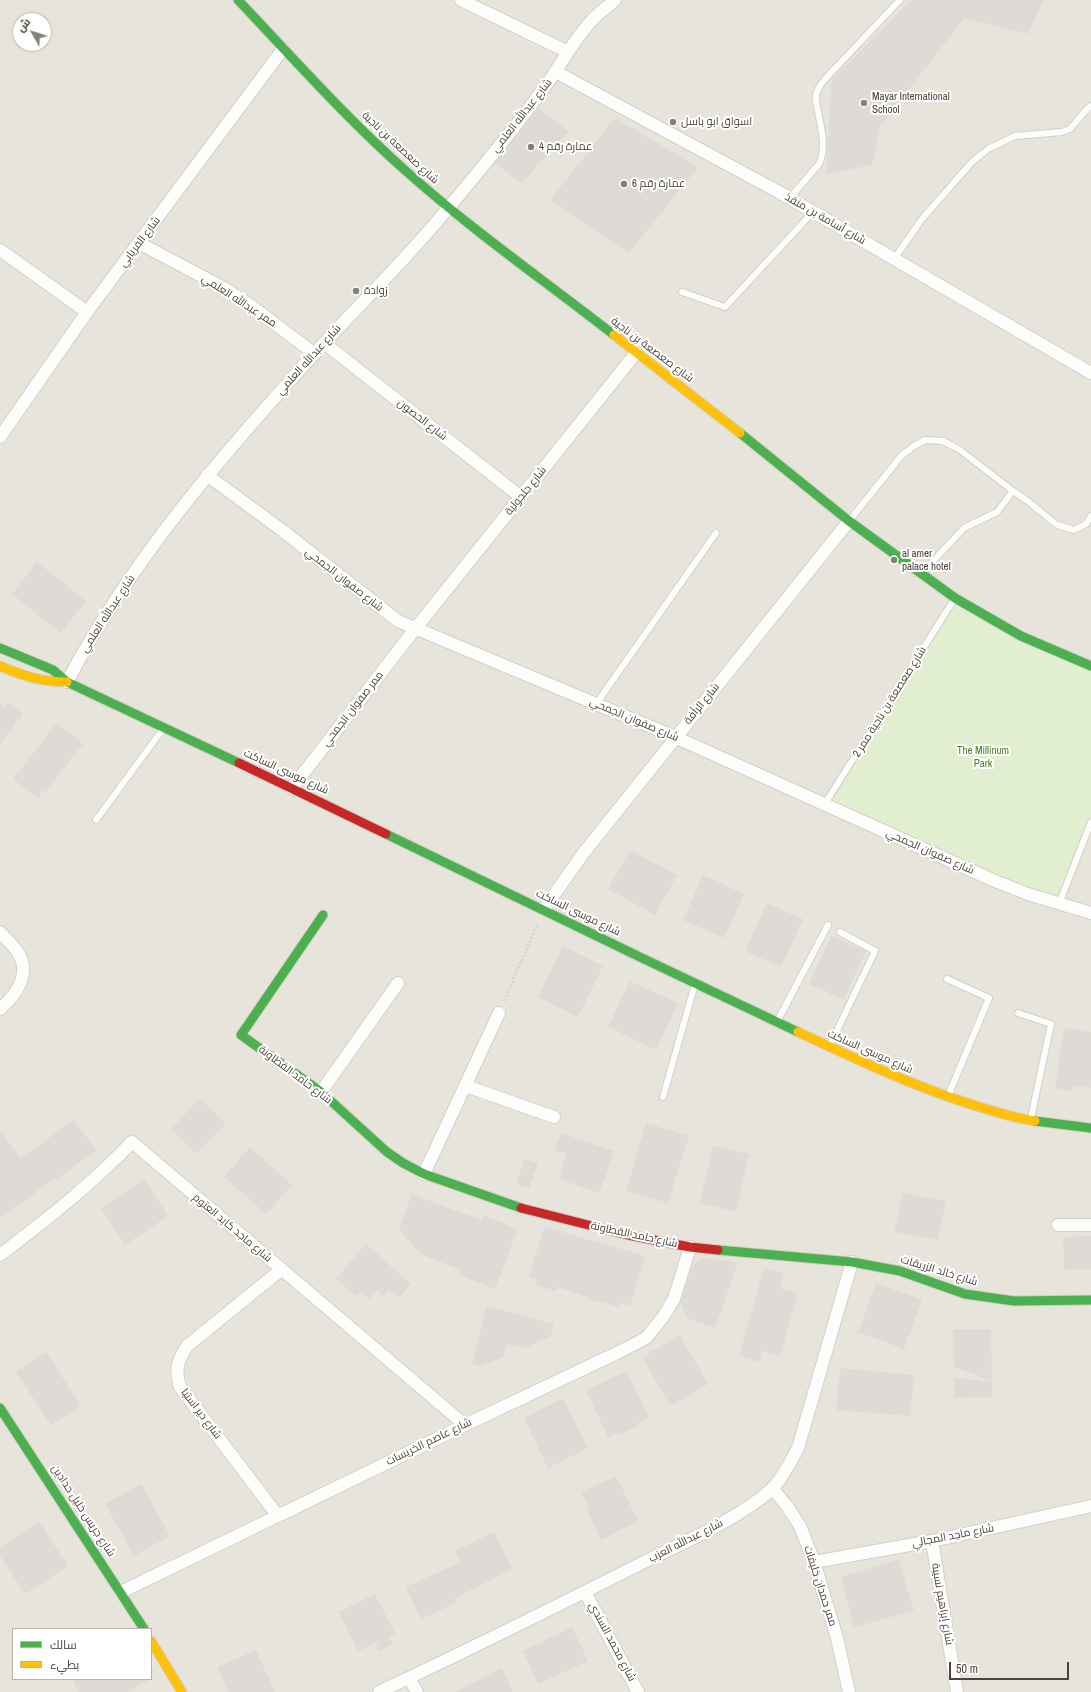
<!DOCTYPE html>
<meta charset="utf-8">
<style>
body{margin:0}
#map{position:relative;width:1091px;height:1692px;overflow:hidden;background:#f4f2ee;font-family:"Archivo Narrow",Cairo,sans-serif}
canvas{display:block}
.legend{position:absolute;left:12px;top:1628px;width:140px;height:52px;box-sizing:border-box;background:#fff;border:1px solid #b7b4b0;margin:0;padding:5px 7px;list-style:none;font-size:12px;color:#4b4439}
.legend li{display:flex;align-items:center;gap:8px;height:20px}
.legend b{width:20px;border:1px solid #b7b4b0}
.north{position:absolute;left:12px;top:12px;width:40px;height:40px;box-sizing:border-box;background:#fff;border:1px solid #b7b4b0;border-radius:50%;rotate:309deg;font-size:11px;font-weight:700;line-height:16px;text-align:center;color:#4b4439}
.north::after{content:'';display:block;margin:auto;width:14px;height:18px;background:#868178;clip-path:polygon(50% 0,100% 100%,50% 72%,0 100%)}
.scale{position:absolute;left:949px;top:1662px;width:120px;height:18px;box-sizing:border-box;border:2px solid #4b4439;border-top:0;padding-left:5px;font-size:12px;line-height:14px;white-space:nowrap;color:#4b4439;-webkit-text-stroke:3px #fff;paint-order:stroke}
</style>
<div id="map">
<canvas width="1091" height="1692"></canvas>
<ul class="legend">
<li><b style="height:5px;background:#4caf50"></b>سالك</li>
<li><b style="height:5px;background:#ffc107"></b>بطيء</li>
</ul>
<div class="north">ش</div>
<div class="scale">50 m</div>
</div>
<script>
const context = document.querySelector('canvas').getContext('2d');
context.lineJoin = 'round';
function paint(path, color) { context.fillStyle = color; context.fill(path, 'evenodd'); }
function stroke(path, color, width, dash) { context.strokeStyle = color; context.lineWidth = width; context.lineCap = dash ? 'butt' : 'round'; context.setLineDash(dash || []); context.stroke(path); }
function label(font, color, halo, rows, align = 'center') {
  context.font = font + ' "Archivo Narrow",Cairo,sans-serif'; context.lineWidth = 4; context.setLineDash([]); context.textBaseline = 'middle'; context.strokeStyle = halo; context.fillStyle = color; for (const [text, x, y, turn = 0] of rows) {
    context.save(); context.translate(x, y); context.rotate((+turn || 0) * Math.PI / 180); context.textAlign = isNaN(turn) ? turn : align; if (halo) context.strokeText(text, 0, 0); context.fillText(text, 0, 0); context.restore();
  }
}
paint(new Path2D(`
 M0 0H1091V1692H0ZM20 20H44V44H20ZM13 1629H151V1679H13Z`), '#e7e4dc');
paint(new Path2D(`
 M955 598 1091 666V822L1059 904 824 805Z`), '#e1eecf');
paint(new Path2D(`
 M911 0H1043L1028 34 964 18 880 127 872 165 826 174 832 79Z
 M538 108 569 132 521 183 495 163Z
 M615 118 698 167 629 253 550 200Z
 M37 562 86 601 61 633 12 594Z
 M0 703 5 707 8 703 23 714 0 744Z
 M57 723 83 744 45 792 43 790 38 798 13 779Z
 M630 850 677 875 655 915 608 889Z
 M703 875 744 894 724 938 683 920Z
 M767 903 803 919 781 967 745 951Z
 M831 936 866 951 844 1000 809 984Z
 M563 946 603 966 578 1017 538 997Z
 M630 981 678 1003 656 1050 608 1027Z
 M1064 1028 1091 1032V1088L1073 1086V1091L1055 1088Z
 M200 1098 226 1123 197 1154 171 1129Z
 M74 1120 96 1150 56 1180 55 1178 0 1218V1131L21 1158Z
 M646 1123 689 1136 668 1203 626 1191Z
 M561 1133 614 1151 599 1193 559 1179 566 1154 555 1150Z
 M713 1146 749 1154 736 1212 700 1203Z
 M250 1147 292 1185 266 1214 224 1177Z
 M525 1159 538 1163 529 1188 516 1184Z
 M144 1179 168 1216 125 1245 101 1208Z
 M903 1193 946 1201 938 1240 894 1232Z
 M412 1194 481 1220 483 1215 518 1229 495 1289 459 1275 461 1270 420 1254 399 1229Z
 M544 1227 645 1256 630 1306 619 1303 618 1307 601 1301V1303L587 1299V1297L558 1287 556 1291 536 1285 537 1280 529 1277Z
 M1091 1236V1269L1064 1270 1063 1237Z
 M366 1244 411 1284 398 1298 389 1290 383 1296 377 1290 370 1299 361 1291 357 1296 336 1279Z
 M701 1258 738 1262 715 1328 688 1319 680 1303 692 1267Z
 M764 1268 784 1273 780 1288 798 1293 780 1356 762 1351 759 1362 739 1356Z
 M876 1283 922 1300 904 1349 858 1332Z
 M487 1306 554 1324 551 1336 526 1348 507 1344 504 1357 481 1366 472 1364Z
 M953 1329H991L992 1381 954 1367Z
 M680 1335 708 1384 670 1406 642 1357Z
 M46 1352 81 1406 51 1425 16 1372Z
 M840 1368 914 1375 910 1416 836 1410Z
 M627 1371 649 1418 638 1423 639 1425 619 1435 618 1433 608 1437 586 1390Z
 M954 1378 992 1382V1397L954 1398Z
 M563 1398 588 1448 548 1468 524 1418Z
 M616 1476 638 1521 601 1540 586 1508 589 1507 581 1492Z
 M141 1484 170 1536 134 1556 105 1504Z
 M39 1522 68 1566 25 1594 0 1556V1548Z
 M494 1532 512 1569 454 1599 456 1603 421 1619 406 1587 461 1562 455 1551Z
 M899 1559 914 1611 854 1627 841 1577Z
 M375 1594 395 1633 389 1637 393 1644 379 1651 376 1643 358 1651 339 1612Z
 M572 1627 588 1661 538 1684 523 1651Z
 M256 1650 275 1692H228L217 1667Z
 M502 1668 513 1692H455Z
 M72 1679H150L128 1692H79Z`), '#dedbd6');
const lane = new Path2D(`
 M789 199 819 164C827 147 821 129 818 111 817 106 815 100 816 95 817 89 821 84 825 79L900 0
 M894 259 922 219 972 162 988 149 1015 136 1062 132 1070 129 1087 109 1091 106
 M682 292 725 307 813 212
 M849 521 902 455 914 446 925 440 943 441 960 450 1013 491 1029 502 1057 525 1074 530 1086 524 1091 516
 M922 573 964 528 997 512 1013 491
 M596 704 716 533
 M824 805 955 598
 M96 820 163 729
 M1059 904 1091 822
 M947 979 989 998 948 1096
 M1018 1013 1051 1024 1031 1118
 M778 1020 828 925
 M830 1045 875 951 840 932
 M663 1097 695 984`);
const street = new Path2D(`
 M461 0 568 52
 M556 72 777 191 1091 373
 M139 243 224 288 250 305 315 354
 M0 250 87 312
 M324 343 521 497
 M0 437 87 312 283 49
 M207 475 283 531 398 621 675 737 995 881 1028 894 1091 913
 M67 682C133 556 229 447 325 342 367 297 411 254 450 206 481 169 512 131 541 92 560 68 573 39 595 17 601 11 609 6 615 0
 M292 788 415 629 636 353
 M544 909 582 855 849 521
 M0 932C5 938 12 944 17 951 32 973 17 994 0 1009
 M466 1086 554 1117
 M321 1092 398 983
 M424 1174 499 1013
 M1058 1225H1091
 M0 1255C46 1220 92 1184 132 1142L465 1425
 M772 1488 787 1506 800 1526 814 1562 837 1638 849 1692
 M278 1516 180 1387C175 1368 177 1362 187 1346L282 1269
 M932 1541 957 1692
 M814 1562 932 1541 1091 1506
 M121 1592 465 1425 619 1352 646 1338 663 1317 674 1299 690 1247
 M585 1592 638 1692
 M409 1678 417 1692
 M379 1692C468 1650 557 1606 646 1561 685 1542 740 1518 772 1489 783 1478 790 1462 798 1448L852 1262`);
const fast = new Path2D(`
 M238 0C293 58 347 119 407 172 473 231 545 281 614 335
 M740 433 849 521 955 598 1021 636 1091 666
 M0 648 53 670 67 682 239 763
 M386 834 642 958 798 1032
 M323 915 241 1035 321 1092 387 1152 403 1163 424 1174 521 1208
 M1035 1121 1091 1128
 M718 1250 852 1262 900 1271 965 1294 1014 1301 1091 1300
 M0 1408 144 1629`);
const slow = new Path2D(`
 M614 335 740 433
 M0 666C23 676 42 682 67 682
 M798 1032C854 1058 908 1084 967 1103 989 1110 1012 1118 1035 1121
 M151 1641 182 1692`);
const jam = new Path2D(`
 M239 763 386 834
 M521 1208 628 1235 690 1247 718 1250`);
stroke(lane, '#d2d0cb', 8);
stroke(street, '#d2d0cb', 14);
stroke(fast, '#d3cfc5', 11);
stroke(slow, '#d3cfc5', 11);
stroke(jam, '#d3cfc5', 11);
stroke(new Path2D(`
 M504 1001 537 925`), '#d3d2cc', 2.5, [2, 2]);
stroke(lane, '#fdfdfc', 6);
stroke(street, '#fdfdfc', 12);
stroke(fast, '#4caf50', 9);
stroke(slow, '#ffc107', 9);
stroke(jam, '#c62828', 9);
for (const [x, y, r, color] of [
 [864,103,4,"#868178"],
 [673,122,4,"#868178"],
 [531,147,4,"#868178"],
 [624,184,4,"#868178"],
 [356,291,4,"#868178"],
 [894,560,4,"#868178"]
]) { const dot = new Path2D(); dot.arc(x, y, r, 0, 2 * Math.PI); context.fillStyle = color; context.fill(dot); stroke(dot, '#fff', 1.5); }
label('11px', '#4b4439', '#fff', [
 ["Mayar International",872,97],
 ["School",872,110],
 ["اسواق ابو باسل",681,122],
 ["عمارة رقم 4",539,147],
 ["عمارة رقم 6",632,184],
 ["زوادة",364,291],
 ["al amer",902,554],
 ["palace hotel",902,567]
], 'left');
label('11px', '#4b4439', '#fff', [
 ["شارع عبدالله العلمي",522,116,-52],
 ["شارع صعصعة بن ناجية",400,148,43],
 ["شارع أسامة بن منقذ",825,219,30],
 ["شارع الفريابي",140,242,-53],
 ["ممر عبدالله العلمي",239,301,33],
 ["شارع صعصعة بن ناجية",652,350,37],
 ["شارع عبدالله العلمي",309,360,-48],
 ["شارع الحصون",422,420,38],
 ["شارع جلجولية",526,491,-51],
 ["شارع صفوان الجمحي",344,580,38],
 ["شارع عبدالله العلمي",108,614,-57],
 ["شارع صعصعة بن ناجية ممر 2",890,702,-58],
 ["شارع الرأفة",702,704,-51],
 ["ممر صفوان الجمحي",353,709,-52],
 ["شارع صفوان الجمحي",634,720,23],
 ["شارع موسى الساكت",286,772,25],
 ["شارع صفوان الجمحي",930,852,24],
 ["شارع موسى الساكت",578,913,26],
 ["شارع موسى الساكت",870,1052,24],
 ["شارع حامد القطاونة",295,1075,37],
 ["شارع ماجد كايد العتوم",232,1228,40],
 ["شارع حامد القطاونة",634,1235,12],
 ["شارع خالد الزريقات",939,1271,17],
 ["شارع دير استيا",201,1414,53],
 ["شارع عاصم الخريسات",429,1442,-26],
 ["شارع جريس خليل حدادين",83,1511,57],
 ["شارع ماجد المجالي",953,1536,-11],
 ["شارع عبدالله العزب",686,1541,-27],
 ["ممر حمدان خليفات",820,1586,72],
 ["شارع إبراهيم نسيبة",942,1604,80],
 ["شارع محمد السندي",612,1642,62]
]);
label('11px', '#4a7f2a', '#fff', [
 ["The Millinum",983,751],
 ["Park",983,764]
]);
</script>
